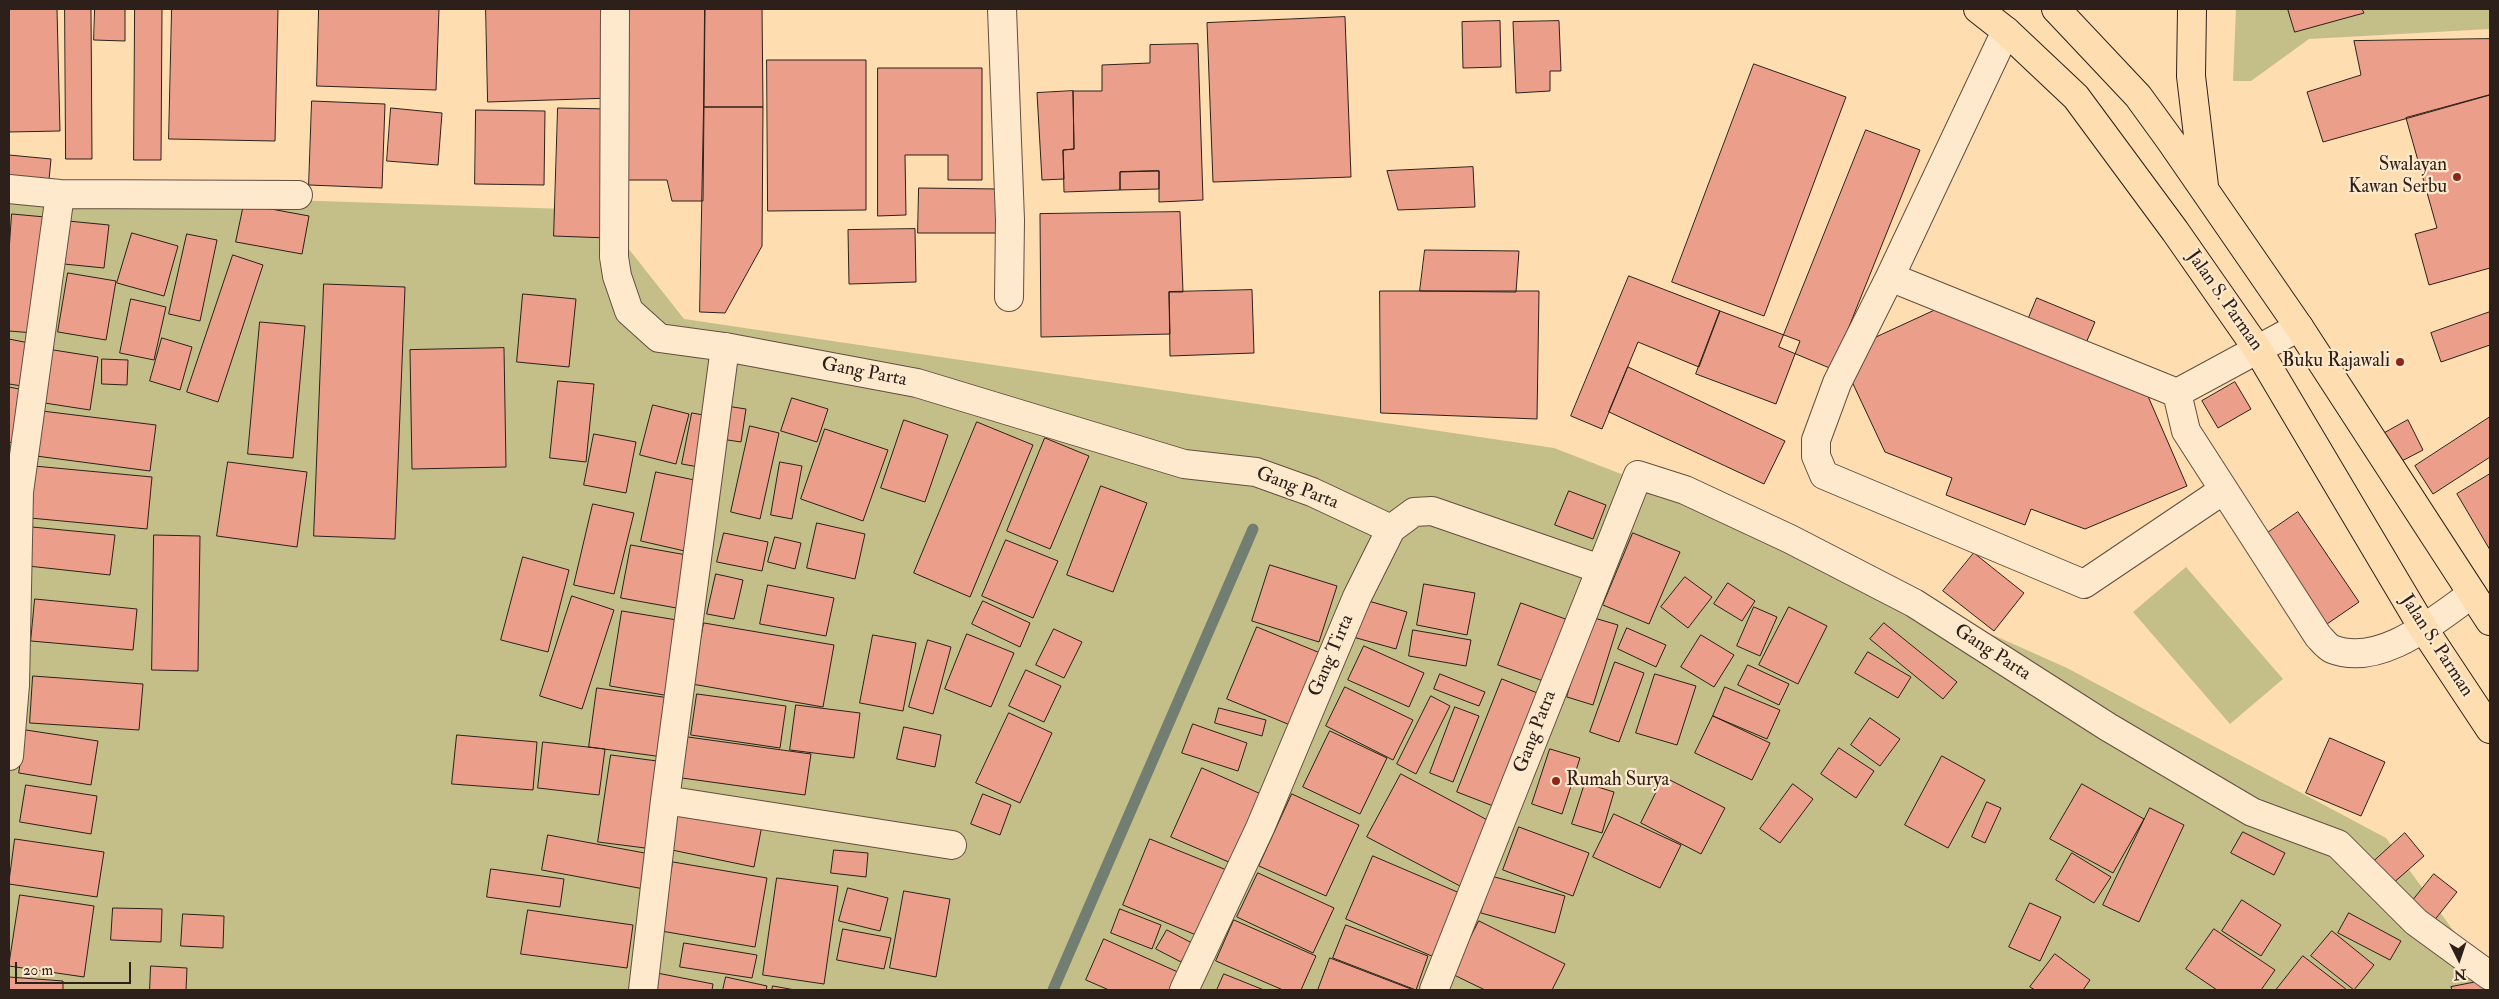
<!DOCTYPE html>
<style>
body{margin:0}
#map{position:relative;width:2499px;height:999px;overflow:hidden;background:#feddb0;font-family:"IM FELL Double Pica",serif}
canvas{display:block}
.frame{position:absolute;inset:0;border:10px solid #2d201b;pointer-events:none}
.north{position:absolute;left:2434px;top:934px;width:50px;height:50px;-webkit-text-stroke:4px #fee9cc;paint-order:stroke;rotate:176deg;font-size:14px;font-weight:700;line-height:20px;text-align:center;color:#2d201b}
.north::after{content:'';display:block;margin:auto;width:18px;height:22px;background:#2d201b;clip-path:polygon(50% 0,100% 100%,50% 72%,0 100%)}
.scale{position:absolute;left:15px;top:962px;width:116px;height:22px;box-sizing:border-box;border:2px solid #2d201b;border-top:0;padding-left:6px;font-size:15px;line-height:18px;white-space:nowrap;color:#2d201b;-webkit-text-stroke:4px #fee9cc;paint-order:stroke}
</style>
<div id="map">
<canvas width="2499" height="999"></canvas>
<div class="frame"></div>
<div class="north">N</div>
<div class="scale">20 m</div>
</div>
<script>
const context = document.querySelector('canvas').getContext('2d');
context.lineJoin = 'round';
function paint(path, color) { context.fillStyle = color; context.fill(path, 'evenodd'); }
function stroke(path, color, width, dash) { context.strokeStyle = color; context.lineWidth = width; context.lineCap = dash ? 'butt' : 'round'; context.setLineDash(dash || []); context.stroke(path); }
function label(font, color, halo, rows, align = 'center') {
  context.font = font + ' "IM FELL Double Pica",serif'; context.lineWidth = 4.5; context.setLineDash([]); context.textBaseline = 'middle'; context.strokeStyle = halo; context.fillStyle = color; for (const [text, x, y, turn = 0] of rows) {
    context.save(); context.translate(x, y); context.rotate((+turn || 0) * Math.PI / 180); context.textAlign = isNaN(turn) ? turn : align; if (halo) context.strokeText(text, 0, 0); context.fillText(text, 0, 0); context.restore();
  }
}
paint(new Path2D(`
 M2236 9H2490V29L2309 39 2251 81H2233Z
 M9 191 598 210 684 319 1554 448 1865 568 1917 601 2067 668 2386 838 2490 981V990H9Z
 M2186 567 2283 679 2230 724 2133 612Z`), '#c4bf88');
stroke(new Path2D(`
 M1053 990 1253 529`), '#727e72', 11);
const building = new Path2D(`
 M9 9H57L60 131 9 132Z
 M65 9H91L92 159H66Z
 M95 9H125V41L94 40Z
 M135 9H162L161 160H134Z
 M172 9H278L275 141 169 139Z
 M319 9H439L436 90 317 86Z
 M486 9H609L612 98 488 102Z
 M627 9H705L703 201H672L667 180H625Z
 M705 9H762L763 107H704Z
 M2288 9H2362L2364 13 2295 32Z
 M1345 17 1351 177 1213 182 1207 23Z
 M1500 21 1501 67 1463 68 1462 22Z
 M1559 21 1561 71H1550V91L1516 93 1513 22Z
 M2490 39V95L2323 142 2307 92 2361 75 2354 41Z
 M1198 44 1203 200 1159 202V171L1120 172V190L1064 192 1063 150 1074 149 1073 91H1102V65L1150 63V45Z
 M767 60H866V210L768 211Z
 M1754 64 1846 97 1764 316 1672 282Z
 M878 68H982V180H948V155H905L906 215 878 216Z
 M1073 91 1074 149 1063 150 1064 179 1042 180 1037 93Z
 M2490 95V268L2429 285 2415 234 2437 228 2406 118Z
 M312 101 385 104 382 188 309 185Z
 M704 107H763L762 246 725 313 700 312Z
 M391 108 442 113 438 165 387 161Z
 M558 108 611 109 608 238 554 236Z
 M476 110 545 111 544 185 475 184Z
 M1866 130 1920 150 1832 369 1779 347Z
 M9 155 51 159 48 190 9 186Z
 M1473 167 1475 207 1398 210 1387 171Z
 M1159 171V189L1120 190V172Z
 M919 188 999 189V233H918Z
 M244 204 309 216 302 254 236 242Z
 M1180 212 1183 292H1169L1170 334 1041 337 1040 214Z
 M12 214 45 217 34 333 9 331V251Z
 M68 221 109 225 104 268 64 264Z
 M915 229 916 282 849 284 848 230Z
 M132 233 178 246 164 296 117 283Z
 M187 234 217 240 200 321 169 314Z
 M1425 250 1519 251 1516 292 1420 291Z
 M233 255 263 265 218 402 187 392Z
 M68 273 116 281 106 340 58 332Z
 M1629 276 1720 311 1699 367 1638 342 1602 429 1571 416Z
 M324 284 405 287 395 539 314 536Z
 M1252 290 1254 353 1170 356 1169 292Z
 M1380 291H1539L1537 419 1381 413Z
 M523 294 576 299 569 367 517 362Z
 M2037 298 2095 322 2077 364 2147 394 2187 486 2085 529 2031 509 2025 525 1946 495 1952 478 1885 452 1839 354 1939 308 2018 342Z
 M131 299 166 307 154 360 120 353Z
 M1720 311 1800 341 1776 404 1696 374Z
 M2490 312V345L2441 362 2431 333Z
 M260 322 305 326 293 458 248 454Z
 M162 338 192 347 180 390 150 381Z
 M9 339 29 343 22 386 9 384Z
 M504 348 506 467 412 469 410 350Z
 M47 349 98 357 90 410 38 402Z
 M102 359 128 360 127 385 102 384Z
 M1628 367 1785 441 1764 484 1609 412Z
 M558 381 594 384 586 462 550 458Z
 M2235 382 2251 409 2218 428 2202 401Z
 M9 387 19 389 12 443 9 442Z
 M792 398 828 409 817 442 781 431Z
 M653 405 689 414 676 464 640 455Z
 M726 406 746 409 741 442 721 439Z
 M42 411 156 425 150 471 36 456Z
 M692 413 715 417 704 468 682 464Z
 M2490 417V457L2433 494 2415 466Z
 M904 420 948 435 925 502 881 488Z
 M2408 420 2423 450 2396 464 2381 435Z
 M977 422 1033 445 970 597 914 573Z
 M750 426 779 433 760 519 731 512Z
 M825 429 888 450 863 521 801 499Z
 M594 434 636 442 626 493 584 485Z
 M1045 438 1089 456 1050 549 1007 531Z
 M228 462 307 472 297 547 217 536Z
 M780 462 802 466 792 519 771 515Z
 M34 466 152 477 147 529 30 518Z
 M656 472 704 482 689 552 641 541Z
 M2490 474V550L2457 494Z
 M1101 486 1147 503 1113 592 1067 575Z
 M1569 491 1606 505 1593 539 1555 525Z
 M593 504 634 513 614 594 574 585Z
 M2298 512 2359 602 2327 624 2266 534Z
 M817 523 865 534 855 579 807 568Z
 M32 527 115 535 110 575 28 566Z
 M724 533 768 542 762 571 717 562Z
 M1633 533 1680 552 1649 624 1603 605Z
 M154 535 200 536 198 671 152 670Z
 M775 537 801 543 795 569 768 562Z
 M1006 540 1058 561 1033 618 982 596Z
 M631 545 692 556 682 609 621 598Z
 M1974 553 2024 593 1994 631 1943 591Z
 M523 557 569 570 548 652 501 640Z
 M1270 565 1337 586 1319 642 1252 621Z
 M716 574 743 580 734 619 707 614Z
 M1685 577 1712 597 1688 628 1661 607Z
 M1728 583 1755 601 1742 621 1714 604Z
 M1424 584 1475 593 1467 635 1417 625Z
 M768 585 834 598 826 636 760 624Z
 M572 596 614 610 582 709 540 696Z
 M35 599 137 609 133 650 31 641Z
 M1365 600 1407 612 1396 649 1353 637Z
 M983 601 1030 623 1020 647 972 624Z
 M1521 603 1571 621 1549 683 1498 665Z
 M1754 607 1777 617 1760 656 1737 646Z
 M1789 607 1827 626 1798 684 1759 665Z
 M622 611 683 621 670 696 610 686Z
 M1591 617 1618 625 1593 705 1567 697Z
 M704 623 834 645 823 707 692 684Z
 M1884 623 1957 682 1943 699 1870 639Z
 M1257 627 1325 655 1295 727 1227 699Z
 M1627 628 1666 645 1656 667 1618 649Z
 M1054 629 1082 642 1064 678 1036 665Z
 M1413 630 1471 640 1466 666 1409 656Z
 M967 634 1014 653 991 707 945 689Z
 M873 635 916 643 903 711 860 703Z
 M1701 635 1734 655 1714 687 1681 667Z
 M928 640 951 647 933 714 909 707Z
 M1364 646 1424 673 1409 707 1348 680Z
 M1868 652 1911 677 1898 698 1855 673Z
 M1615 662 1644 673 1619 742 1590 732Z
 M1748 665 1789 684 1779 705 1738 685Z
 M1026 670 1061 686 1044 722 1009 706Z
 M1440 674 1485 692 1479 706 1434 689Z
 M1655 674 1696 686 1677 745 1636 733Z
 M33 676 143 684 139 730 30 723Z
 M1502 679 1545 696 1501 809 1457 792Z
 M1345 687 1413 720 1393 760 1326 726Z
 M1725 687 1780 710 1767 739 1713 716Z
 M597 688 670 698 663 757 589 747Z
 M697 694 786 706 780 748 691 735Z
 M1431 696 1450 706 1416 774 1397 764Z
 M796 705 860 713 854 758 790 750Z
 M1455 707 1479 716 1453 782 1430 773Z
 M1219 708 1266 720 1262 736 1215 723Z
 M1009 713 1052 733 1020 803 976 783Z
 M1713 716 1770 743 1752 780 1695 753Z
 M1870 718 1900 739 1880 766 1851 745Z
 M1193 724 1247 743 1238 771 1182 753Z
 M904 727 941 735 935 767 897 759Z
 M26 730 98 741 91 785 19 773Z
 M1330 731 1387 758 1360 814 1303 787Z
 M457 735 537 742 533 790 452 784Z
 M688 737 811 754 805 795 682 778Z
 M2330 738 2385 762 2361 816 2306 793Z
 M543 742 605 749 599 795 538 788Z
 M1839 748 1874 771 1856 798 1821 774Z
 M1550 749 1580 758 1562 814 1532 804Z
 M611 755 665 762 653 849 598 842Z
 M1942 756 1985 780 1948 848 1905 825Z
 M1202 768 1261 794 1231 863 1171 837Z
 M1401 774 1493 823 1460 886 1367 837Z
 M1664 777 1725 808 1701 854 1641 823Z
 M1585 783 1614 792 1602 833 1572 824Z
 M1793 784 1813 799 1780 843 1760 829Z
 M2082 784 2144 819 2113 873 2050 839Z
 M26 785 97 796 91 834 20 822Z
 M983 794 1011 805 1000 835 971 824Z
 M1292 794 1359 825 1326 896 1259 866Z
 M676 802 763 820 754 867 667 849Z
 M1987 802 2001 808 1985 843 1972 837Z
 M2150 808 2184 825 2139 922 2103 905Z
 M1614 814 1681 845 1660 888 1593 857Z
 M1519 827 1589 853 1573 896 1503 870Z
 M2243 832 2285 853 2274 875 2231 853Z
 M2405 833 2424 856 2391 885 2372 863Z
 M548 835 650 854 644 889 542 870Z
 M15 839 104 852 97 897 9 884Z
 M1150 839 1229 871 1201 937 1123 905Z
 M834 850 868 853 866 877 831 873Z
 M2072 853 2111 877 2094 903 2056 880Z
 M1373 856 1462 894 1434 957 1346 919Z
 M673 862 767 878 755 947 661 931Z
 M491 869 564 879 560 907 487 897Z
 M1258 873 1334 908 1313 953 1237 917Z
 M2434 874 2457 892 2433 922 2410 904Z
 M1491 876 1565 896 1555 933 1481 913Z
 M777 878 838 886 824 984 763 975Z
 M848 888 888 898 880 931 839 921Z
 M904 891 950 899 936 977 890 968Z
 M20 895 94 906 84 977 9 966Z
 M2242 900 2281 925 2261 956 2222 931Z
 M2030 903 2061 917 2040 961 2009 947Z
 M113 908 162 909 161 942 111 940Z
 M1120 909 1161 925 1152 949 1111 933Z
 M528 910 633 925 627 968 521 954Z
 M2349 913 2401 941 2390 960 2338 933Z
 M183 914 224 916 223 948 181 946Z
 M1234 920 1316 956 1301 990H1283L1216 961Z
 M1479 921 1565 964 1552 990H1485L1452 974Z
 M1346 925 1428 956 1416 990 1333 958Z
 M843 929 891 938 884 969 837 960Z
 M2214 929 2275 970 2261 990H2217L2186 969Z
 M1167 930 1192 943 1181 962 1156 949Z
 M2332 931 2374 965 2354 990 2311 956Z
 M1104 939 1180 973 1172 990H1109L1086 980Z
 M684 943 757 955 752 978 680 967Z
 M2055 954 2090 980 2083 990H2035L2030 987Z
 M2303 956 2347 990H2276Z
 M1330 958 1411 989V990H1318Z
 M151 966 187 968 186 990H150Z
 M657 973 713 984 712 990H653Z
 M1224 974 1264 990H1217Z
 M9 977 63 981V990H9Z
 M726 977 767 986 766 990H723Z
 M2487 980 2489 990H2452L2451 987Z
 M773 986 795 990H772Z`);
paint(building, '#eb9f8a');
stroke(building, '#2d201b', 1);
const minor = new Path2D(`
 M615 9 614 257 617 276 629 311 659 338 725 347 917 383 1184 464 1256 472 1312 492 1391 529
 M1002 9 1010 220 1009 297
 M2006 31 1890 277 2177 393 2299 327
 M9 189 60 194 298 195
 M1890 277 1837 383 1816 440V456L1824 475 2084 584 2222 491
 M2177 393 2186 431 2318 636C2322 640 2327 647 2332 649 2380 668 2435 620 2472 594
 M9 756 15 685 19 492 60 194
 M665 800 952 845
 M643 990 665 800 725 347
 M1184 990 1260 828 1357 597 1391 529 1414 512 1432 511 1600 569
 M1434 990 1638 475 1685 490 1790 539 1914 603 2108 727 2252 812 2338 844 2416 922 2490 976`);
const major = new Path2D(`
 M1978 9 2006 31 2076 97 2175 231 2258 350 2423 628 2490 729
 M2056 9 2138 96 2170 140 2299 327 2490 621
 M2192 9 2191 76 2204 186`);
stroke(minor, '#614f40', 30);
stroke(major, '#2d201b', 30);
stroke(minor, '#fee9cc', 28);
stroke(major, '#feddb0', 28);
for (const [x, y, r, color] of [
 [2457,177,5,"#8f2418"],
 [2400,362,5,"#8f2418"],
 [1556,781,5,"#8f2418"]
]) { const dot = new Path2D(); dot.arc(x, y, r, 0, 2 * Math.PI); context.fillStyle = color; context.fill(dot); stroke(dot, '#fee9cc', 2); }
label('19px', '#2d201b', '#fee9cc', [
 ["Swalayan",2447,166],
 ["Kawan Serbu",2447,188],
 ["Buku Rajawali",2390,362],
 ["Rumah Surya",1566,781,"left"]
], 'right');
label('19px', '#2d201b', '#fee9cc', [
 ["Jalan S. Parman",2224,301,55],
 ["Gang Parta",864,373,11],
 ["Gang Parta",1297,489,21],
 ["Jalan S. Parman",2436,646,57],
 ["Gang Parta",1992,653,33],
 ["Gang Tirta",1332,656,-67],
 ["Gang Patra",1536,732,-69]
]);
</script>
